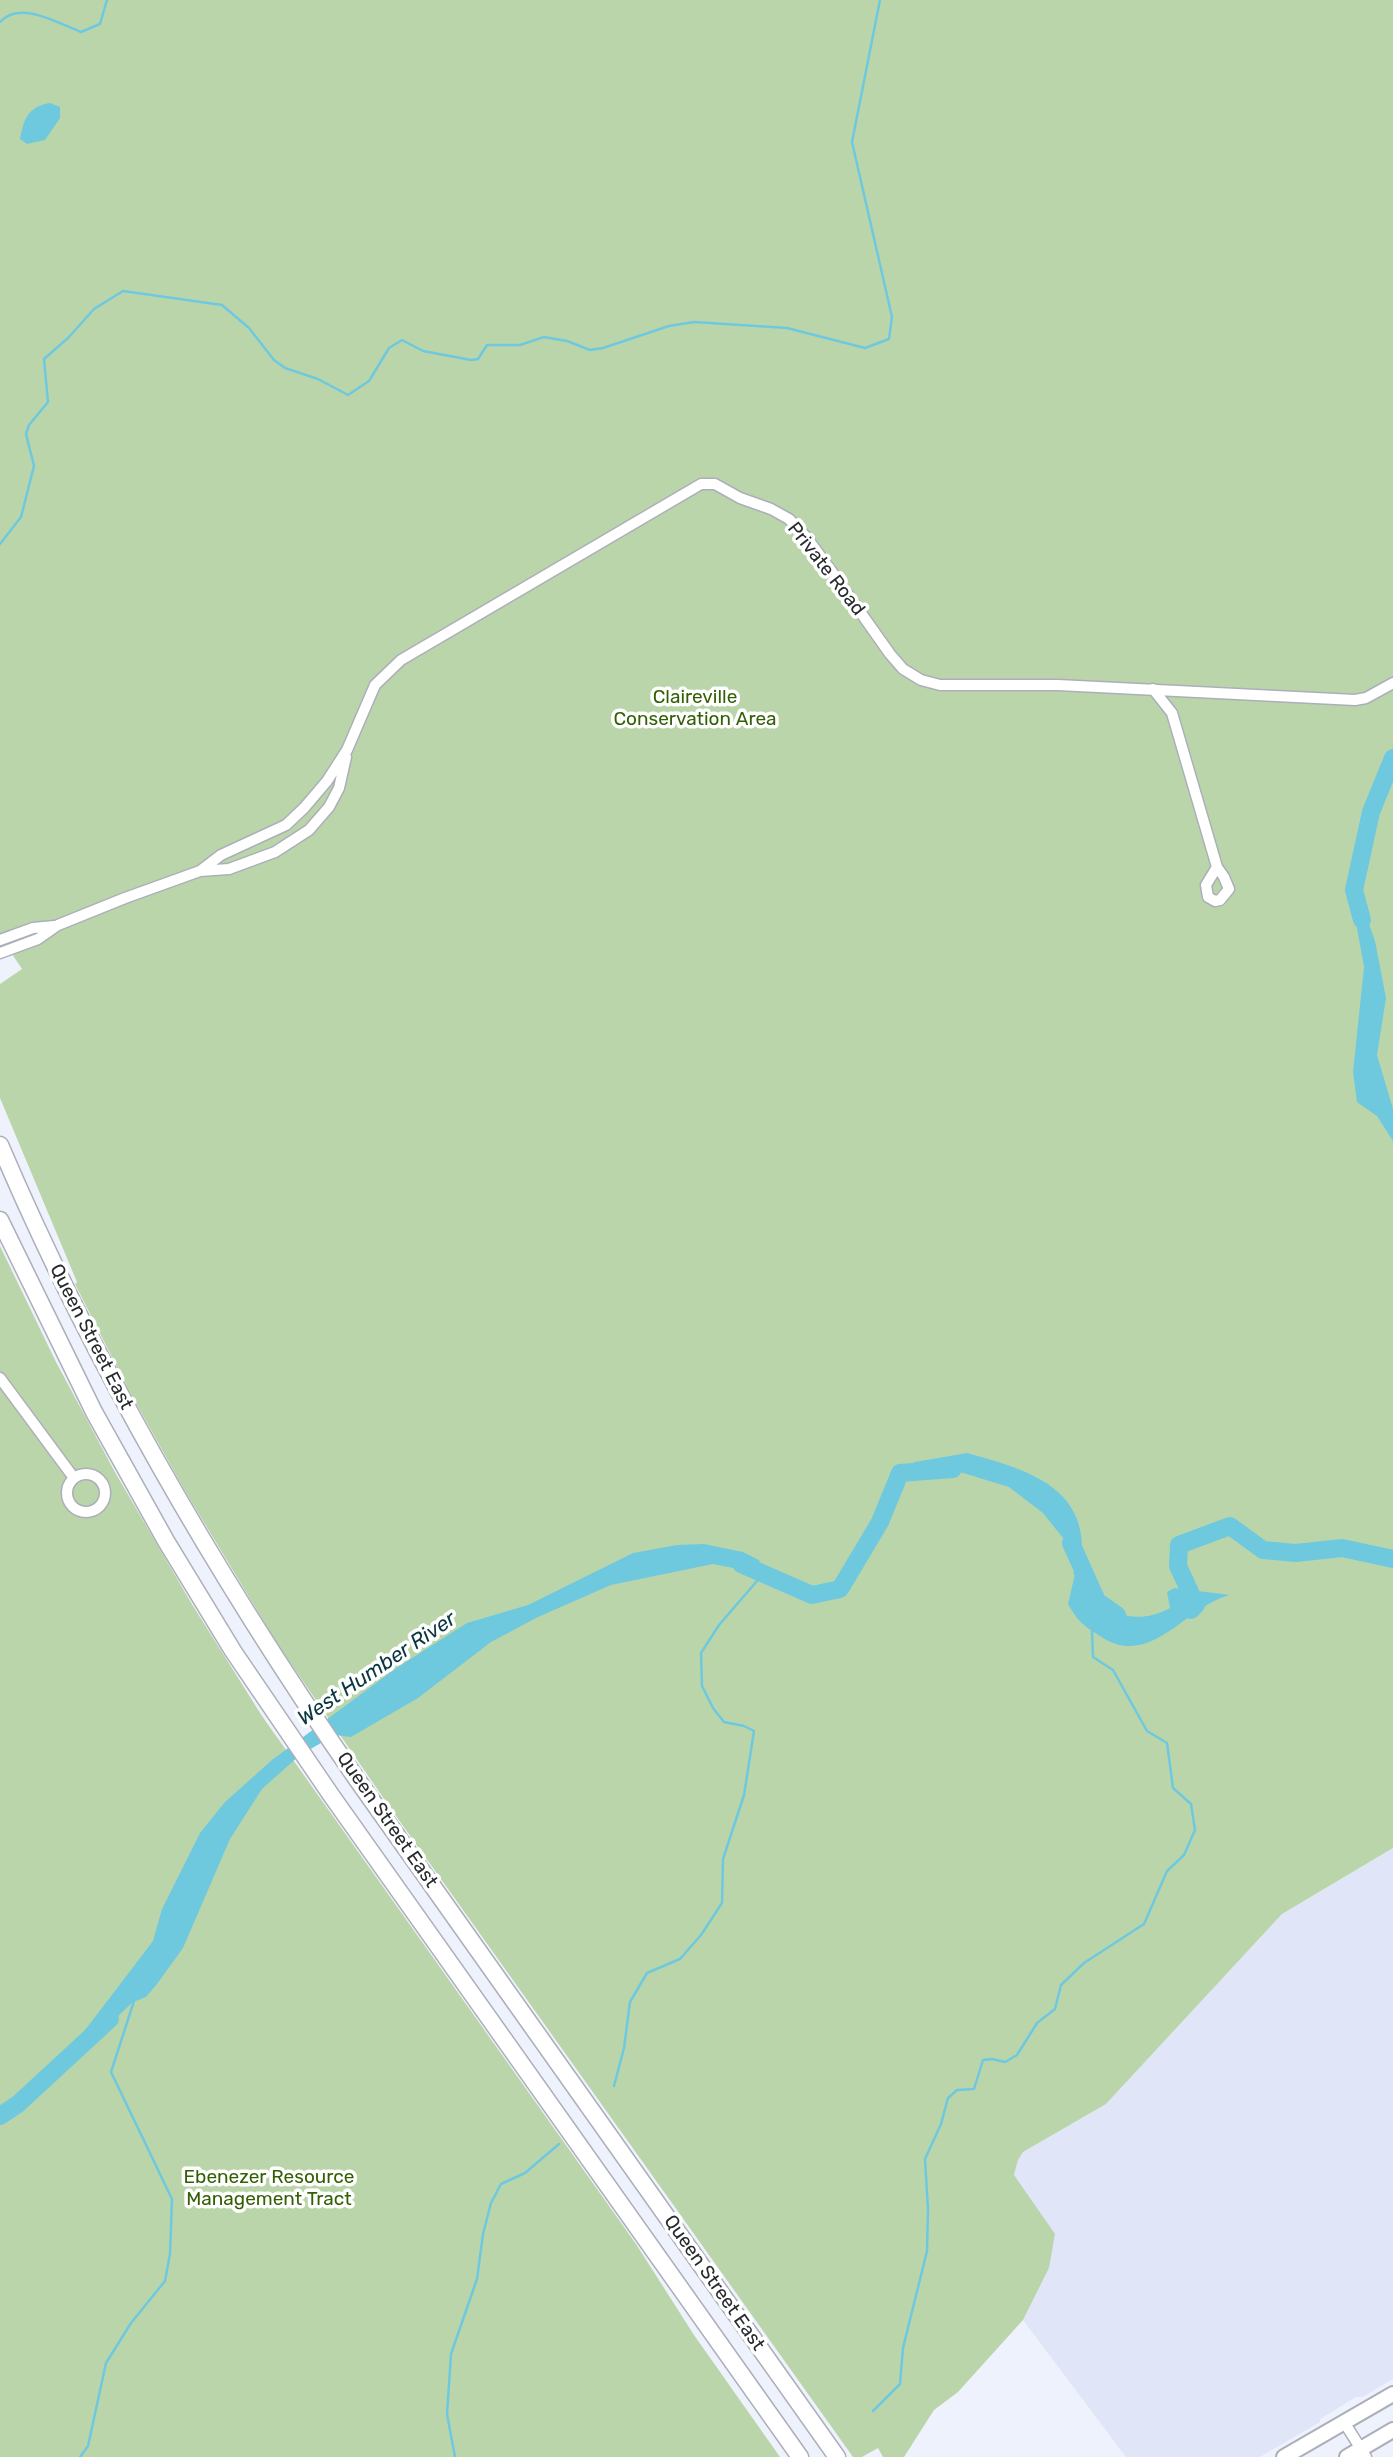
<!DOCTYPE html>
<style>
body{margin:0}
canvas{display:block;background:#eef2fc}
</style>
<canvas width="1393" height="2457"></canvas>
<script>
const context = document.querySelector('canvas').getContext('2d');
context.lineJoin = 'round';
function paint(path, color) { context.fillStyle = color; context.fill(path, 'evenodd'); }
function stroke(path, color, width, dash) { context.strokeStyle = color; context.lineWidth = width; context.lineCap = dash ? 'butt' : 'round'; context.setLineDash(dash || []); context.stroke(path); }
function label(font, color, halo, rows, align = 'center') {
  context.font = font + ' Rubik,sans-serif'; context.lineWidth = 7; context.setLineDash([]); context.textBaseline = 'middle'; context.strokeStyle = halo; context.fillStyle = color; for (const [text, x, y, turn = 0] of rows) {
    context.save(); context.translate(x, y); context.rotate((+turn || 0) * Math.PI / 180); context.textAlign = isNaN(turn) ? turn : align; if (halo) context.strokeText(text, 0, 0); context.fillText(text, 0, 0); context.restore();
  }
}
paint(new Path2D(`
 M1393 1848V2379L1363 2397H1356L1320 2419V2422L1260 2457H1126L1023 2320 1049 2268 1014 2175 1018 2160 1023 2152 1106 2104 1282 1914Z`), '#e0e6f7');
paint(new Path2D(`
 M0 0H1393V1848L1282 1914 1106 2104 1023 2152 1018 2160 1014 2175 1055 2234 1049 2268 1023 2320 958 2392 934 2410 904 2457H883L878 2448 862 2457H853L391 1809 278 1645 185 1491 127 1387 75 1284 77 1282 0 1098V984L22 969 0 936Z
 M0 1246 56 1362 116 1474 193 1606 262 1716 636 2244 694 2335 780 2457H0Z`), '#bbd5ab');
paint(new Path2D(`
 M50 103 60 107V118L45 140 27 144 20 139C24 118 28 107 50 103Z
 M1356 898 1363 907 1375 941 1386 998 1377 1055 1393 1109V1141L1377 1116 1357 1102 1353 1072 1364 967 1353 906Z
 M967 1453C1028 1470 1092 1487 1081 1566L1075 1568 1067 1543 1043 1513 1009 1487 960 1472 928 1470 893 1478 895 1471 915 1462Z
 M704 1544 743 1552 759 1560 763 1574 713 1564 611 1585 538 1617 491 1642 418 1698 351 1737 335 1735 300 1755 262 1789 230 1839 183 1948 157 1984 146 1997 133 2002 101 2032 79 2038 153 1941 162 1909 200 1833 225 1802 272 1760 395 1669 467 1623 528 1605 633 1553 677 1545Z
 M1075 1574C1102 1608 1127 1630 1170 1608L1167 1592 1174 1588 1230 1595C1187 1605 1152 1668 1103 1638 1084 1626 1079 1623 1068 1604Z`), '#6ec9df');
stroke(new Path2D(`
 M0 22C20 0 58 23 81 32L100 24 107 0
 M0 544 21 517 34 466 26 434 29 425 48 402 44 359 68 338 94 309 123 291 222 305 249 328 274 360 285 368 318 379 348 395 369 381 389 348 402 340 423 351 471 360 478 359 487 345H520L544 337 567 341 590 350 603 348 669 326 694 322 787 328 865 348 889 339 892 317 852 142 880 0
 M1075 1574V1568
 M614 2086 624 2048 630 2002 647 1973 680 1959 701 1935 722 1903 723 1859 744 1795 754 1731 744 1726 724 1722 713 1708 702 1686 701 1653 719 1625 763 1574
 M873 2411 900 2384 903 2348 927 2251 928 2209 925 2159 941 2124 948 2098 957 2090 974 2089 983 2060 992 2059 1005 2062 1017 2055 1037 2023 1055 2009 1061 1985 1084 1963 1144 1924 1167 1871 1184 1855 1195 1830 1191 1804 1173 1788 1167 1743 1147 1731 1113 1670 1093 1657 1092 1631
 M80 2457 88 2446 106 2363 131 2323 165 2281 170 2254 172 2199 111 2072 134 2001
 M455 2457 447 2414 451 2354 477 2279 483 2234 491 2203 501 2184 525 2173 559 2144`), '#6ec9df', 2.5);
stroke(new Path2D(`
 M1362 920 1354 890 1371 812 1393 758
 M1071 1543 1097 1601 1117 1615
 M741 1564 812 1595 840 1589 880 1522 900 1473 953 1469
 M1191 1610 1196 1605 1178 1566 1179 1545 1230 1526 1263 1550 1296 1553 1342 1548 1393 1559
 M0 2116 18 2104 110 2019`), '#6ec9df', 18);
const minor = new Path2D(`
 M1153 689 1172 713 1217 867 1206 885 1208 897 1215 901 1220 900 1229 889 1224 877 1217 867
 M200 871 221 855 286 825 304 808 327 781 347 750 375 685 401 660 701 484H715L740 498 771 509 789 519 807 538 832 572 890 654 903 669 921 680 940 685H1058L1355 700 1366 698 1393 683
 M0 940 33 928 54 926
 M0 953 38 939 58 925 125 898 200 871 229 869 275 852 309 830 329 807 339 788 346 757
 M0 1378 74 1478
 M67 1493a19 19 0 1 1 38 0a19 19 0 1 1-38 0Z
 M1344 2422 1366 2457`);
const secondary = new Path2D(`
 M1284 2457 1393 2394
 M1347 2457 1393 2430`);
const primary = new Path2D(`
 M0 1145C95 1368 218 1578 356 1778L837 2457
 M0 1220 94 1412 166 1541 233 1651 331 1795 800 2457`);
stroke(minor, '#acafb9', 13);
stroke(secondary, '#acafb9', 18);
stroke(primary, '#acafb9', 19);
stroke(minor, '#fff', 10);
stroke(secondary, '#fff', 14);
stroke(primary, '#fff', 16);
label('19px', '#27292d', '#fff', [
 ["Private Road",826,569,52],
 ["Queen Street East",91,1337,63],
 ["Queen Street East",387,1820,55],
 ["Queen Street East",714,2283,55]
]);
label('19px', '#335f03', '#fff', [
 ["Claireville",695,698],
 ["Conservation Area",695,720],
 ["Ebenezer Resource",269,2178],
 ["Management Tract",269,2200]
]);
label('italic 21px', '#0b3741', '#fff', [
 ["West Humber River",377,1669,-34]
]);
</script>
